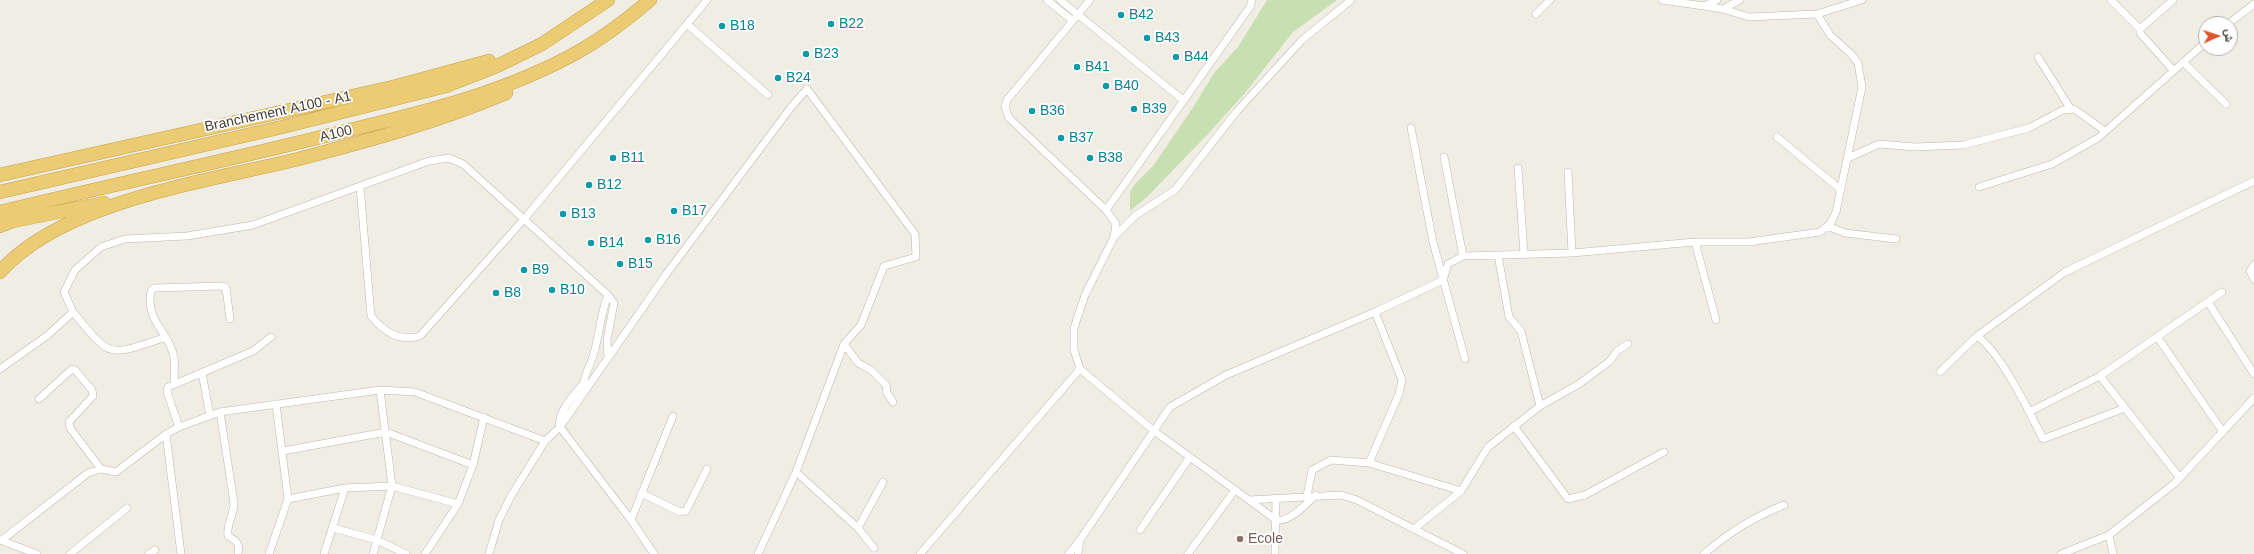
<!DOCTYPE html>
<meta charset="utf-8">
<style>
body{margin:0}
#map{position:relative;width:2254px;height:554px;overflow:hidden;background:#f0ede4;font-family:Arial,Vazirmatn,sans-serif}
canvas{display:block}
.north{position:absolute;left:2198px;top:16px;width:40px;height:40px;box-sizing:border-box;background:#fff;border:1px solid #b3b1ae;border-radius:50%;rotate:87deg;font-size:11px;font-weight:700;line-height:16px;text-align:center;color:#413d35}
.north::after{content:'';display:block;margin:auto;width:14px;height:18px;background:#de532d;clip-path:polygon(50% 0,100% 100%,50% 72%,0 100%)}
</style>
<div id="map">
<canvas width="2254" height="554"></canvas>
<div class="north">ش</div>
</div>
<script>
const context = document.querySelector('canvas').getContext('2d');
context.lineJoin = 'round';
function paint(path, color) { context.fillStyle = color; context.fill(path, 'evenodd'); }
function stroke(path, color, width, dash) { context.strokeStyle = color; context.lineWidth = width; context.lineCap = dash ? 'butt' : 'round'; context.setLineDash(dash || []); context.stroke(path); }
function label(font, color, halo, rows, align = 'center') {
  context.font = font + ' Arial,sans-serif'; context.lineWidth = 3.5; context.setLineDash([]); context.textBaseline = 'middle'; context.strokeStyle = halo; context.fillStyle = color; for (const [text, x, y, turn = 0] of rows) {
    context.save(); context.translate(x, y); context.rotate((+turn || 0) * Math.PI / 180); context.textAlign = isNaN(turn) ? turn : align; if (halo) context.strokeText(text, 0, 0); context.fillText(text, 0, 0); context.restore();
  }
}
paint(new Path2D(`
 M1267 0H1337L1293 32 1245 93 1208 134 1148 196 1130 211V192L1135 184 1153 166 1192 109 1214 73 1238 47Z`), '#c8dfb2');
const minor = new Path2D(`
 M1047 0 1072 20
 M1060 0 1183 100
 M1090 0 1007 100 1005 107 1009 118 1106 210 1116 224 1114 237 1085 295 1074 328V350L1080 369 1154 431 1249 500 1341 495 1357 500 1463 554
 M1662 0 1704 6 1717 0
 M2111 0 2140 29
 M2173 0 2140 29V33L2173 70
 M1704 6 1723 9 1749 17 1817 14
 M1723 9 1740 0
 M1536 14 1550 0
 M687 24 768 95
 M2228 24 2254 4
 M2038 57 2070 108
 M2183 62 2226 104
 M1411 128 1433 242 1465 359
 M1777 137 1841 190
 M1444 157 1463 256
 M1848 158 1879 144 1915 147 1963 145 2029 128 2063 110 2074 109 2105 131
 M1518 168 1524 254
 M1568 172 1572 253
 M360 186 371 316C384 332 399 342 420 336L525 218 707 0
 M1979 187 2052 164 2098 138 2206 42
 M1106 210 1250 7 1252 0
 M1827 226 1845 233 1896 239
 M1114 237 1136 215 1175 190 1237 111 1302 40 1351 0
 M1695 242 1716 320
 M1498 255 1509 317 1521 331 1540 406
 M2254 265 2250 271 2254 279
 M2208 302 2254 374
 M73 312C112 359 107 357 166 337
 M1977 336 2065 272 2254 181
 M2158 338 2223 432
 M844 344 858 363 871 370 886 385 887 393 893 402
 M0 369 48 335 73 312 64 292 75 270 101 247 125 239 187 236 253 225 429 161 449 158 463 164 608 295 614 303 607 340 608 358
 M1940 372 1977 336C2001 353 2029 411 2043 439L2125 408
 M202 373 210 416
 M2100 376 2180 478
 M174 383C174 375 175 365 174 357 169 331 145 322 151 291L154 288 222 286 226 288 230 319
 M583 384C575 394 556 413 560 427L631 520 654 554
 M584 388C582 380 588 370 591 362 600 340 599 316 608 295
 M39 399 72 369 75 370 92 390 93 396 69 422 70 428 101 469
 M2029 412 2100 376 2222 292
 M1514 426 1568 499 1585 495 1664 452
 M179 427 167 392 168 387 253 351 271 337
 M166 434 179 427 220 412
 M283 451 386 432 473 465
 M1369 463 1399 394 1402 380 1375 312
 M796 472 858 528 874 548
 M641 493 680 512 686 511 707 469
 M1307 496 1312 470 1331 460 1369 463 1461 491
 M288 499 345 488 392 486 458 504
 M1249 500 1276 520C1289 523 1306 504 1316 495
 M631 520 673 416
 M333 528 377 540 406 554
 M858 528 883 482
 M1414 529 1461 491 1488 447 1540 406 1579 384 1610 361 1617 351 1628 344
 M1140 530 1190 457
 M2109 535 2113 554
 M0 540 37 554
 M2 540 88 473 101 469 116 472 166 434 181 554
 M1080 540 1170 407 1226 375 1375 312 1443 280 1448 264 1463 256 1572 253 1695 242H1749L1820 232 1830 224 1836 212 1862 87 1858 63 1850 53 1830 35 1817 14 1862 0
 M70 554 127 508
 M149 554 155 550
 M238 554C240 544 237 541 228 536 226 525 234 515 234 503L220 412 380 390 415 392 545 441
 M269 554 288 499 276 404
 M324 554 345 488
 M373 554 392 486 380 390
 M425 554 458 504 473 465 484 417
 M489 554 499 520 511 496 545 441 560 427 667 273 792 106 807 89 915 234 916 257 884 266 861 325 844 344 796 472 758 554
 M920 554 1080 369
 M1069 554 1080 540 1078 554
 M1188 554 1235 490
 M1275 554 1276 498
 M1704 554C1727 534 1756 516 1784 505
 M2061 554 2109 535 2175 483 2254 398`);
const motorway = new Path2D(`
 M0 175 393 87 489 61
 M0 192 278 128 446 86 497 66 542 44 608 0
 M0 212C106 186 212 164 317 138 407 116 502 96 583 49 607 35 629 18 650 0
 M0 226 13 221 104 203
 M0 272C63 200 212 181 302 158 371 140 440 121 506 93`);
stroke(minor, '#bdb8ab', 8);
stroke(motorway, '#c8a145', 14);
stroke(minor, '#fff', 7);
stroke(motorway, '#ebcb74', 13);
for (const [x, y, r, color] of [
 [1121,15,4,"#0f9aa8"],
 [831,24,4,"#0f9aa8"],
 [722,26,4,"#0f9aa8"],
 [1147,38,4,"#0f9aa8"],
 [806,54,4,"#0f9aa8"],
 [1176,57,4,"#0f9aa8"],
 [1077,67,4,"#0f9aa8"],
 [778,78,4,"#0f9aa8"],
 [1106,86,4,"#0f9aa8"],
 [1134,109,4,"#0f9aa8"],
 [1032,111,4,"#0f9aa8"],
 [1061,138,4,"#0f9aa8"],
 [613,158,4,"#0f9aa8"],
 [1090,158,4,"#0f9aa8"],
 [589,185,4,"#0f9aa8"],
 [674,211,4,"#0f9aa8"],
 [563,214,4,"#0f9aa8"],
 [648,240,4,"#0f9aa8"],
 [591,243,4,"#0f9aa8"],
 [620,264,4,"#0f9aa8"],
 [524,270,4,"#0f9aa8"],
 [552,290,4,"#0f9aa8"],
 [496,293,4,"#0f9aa8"],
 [1240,539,4,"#8d6e63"]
]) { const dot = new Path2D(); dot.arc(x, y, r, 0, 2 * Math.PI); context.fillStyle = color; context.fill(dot); stroke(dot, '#fff', 1.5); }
label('14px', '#0d838f', '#fff', [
 ["B42",1129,15],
 ["B22",839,24],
 ["B18",730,26],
 ["B43",1155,38],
 ["B23",814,54],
 ["B44",1184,57],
 ["B41",1085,67],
 ["B24",786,78],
 ["B40",1114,86],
 ["B39",1142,109],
 ["B36",1040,111],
 ["B37",1069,138],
 ["B11",621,158],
 ["B38",1098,158],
 ["B12",597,185],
 ["B17",682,211],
 ["B13",571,214],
 ["B16",656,240],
 ["B14",599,243],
 ["B15",628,264],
 ["B9",532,270],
 ["B10",560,290],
 ["B8",504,293]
], 'left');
label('14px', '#413d35', '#fff', [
 ["Branchement A100 - A1",278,112,-12],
 ["A100",336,134,-14]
]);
label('14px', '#785e54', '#fff', [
 ["Ecole",1248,539]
], 'left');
</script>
